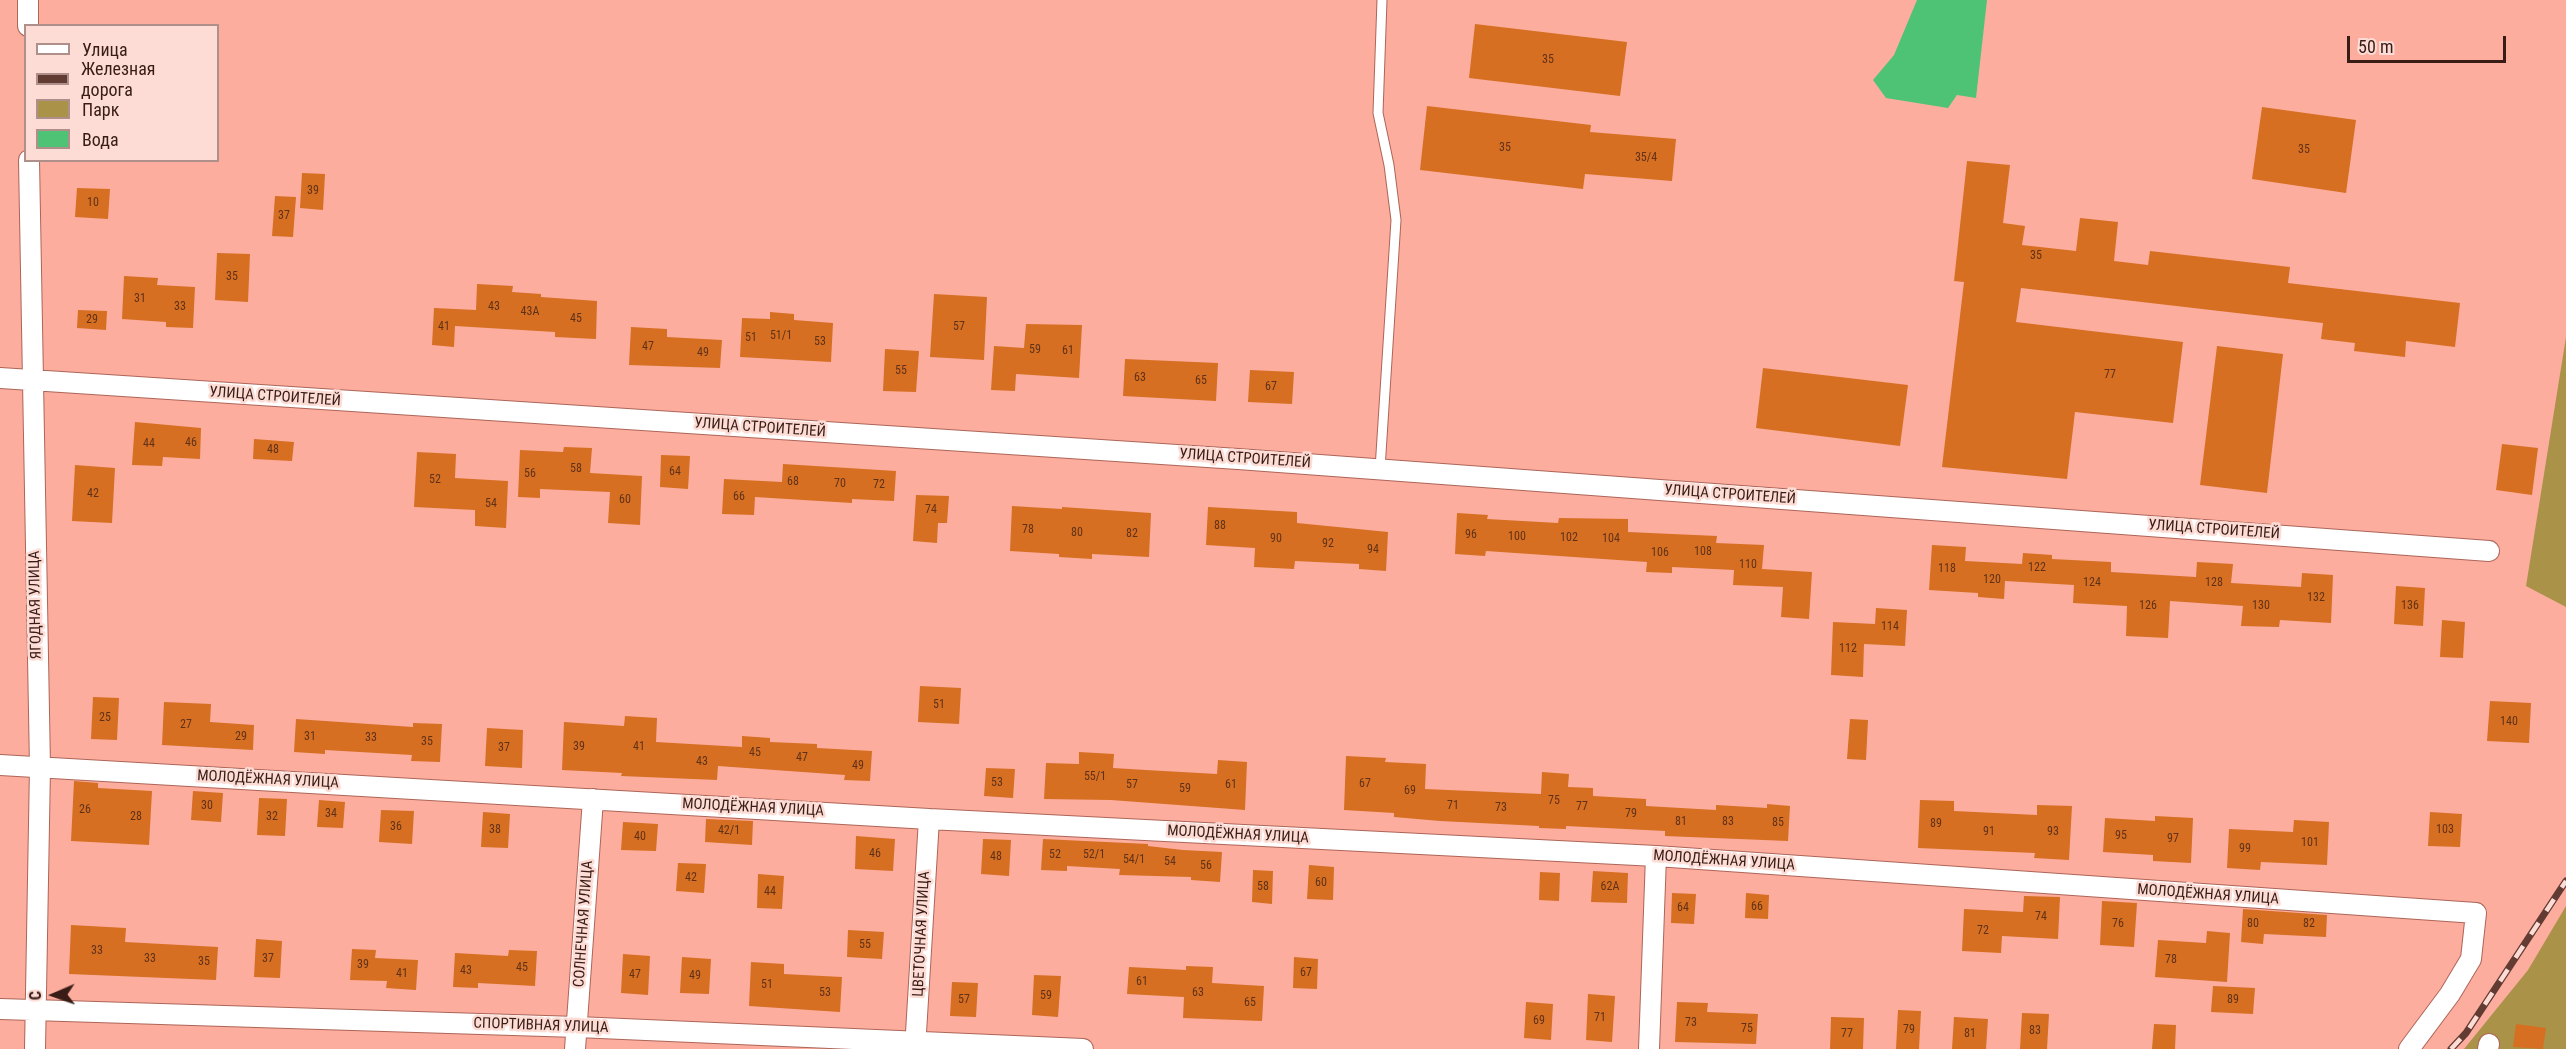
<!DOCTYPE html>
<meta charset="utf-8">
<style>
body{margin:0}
#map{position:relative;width:2566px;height:1049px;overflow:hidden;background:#fcad9e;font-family:"Roboto Condensed",sans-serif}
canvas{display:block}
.legend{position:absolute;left:24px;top:24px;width:195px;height:138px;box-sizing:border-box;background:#fddcd5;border:2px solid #af8f89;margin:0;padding:8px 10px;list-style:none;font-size:18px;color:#391c16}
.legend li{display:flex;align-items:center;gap:12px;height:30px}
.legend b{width:30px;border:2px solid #af8f89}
.north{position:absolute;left:24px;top:965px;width:60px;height:60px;-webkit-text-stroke:4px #fddcd5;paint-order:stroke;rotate:268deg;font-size:16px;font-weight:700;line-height:24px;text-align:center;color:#391c16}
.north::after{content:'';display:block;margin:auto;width:21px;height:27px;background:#391c16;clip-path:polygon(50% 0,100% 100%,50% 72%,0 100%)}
.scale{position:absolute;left:2347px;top:36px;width:159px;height:27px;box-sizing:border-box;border:3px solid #391c16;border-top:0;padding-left:8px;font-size:18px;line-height:21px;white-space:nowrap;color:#391c16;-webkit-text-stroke:4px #fddcd5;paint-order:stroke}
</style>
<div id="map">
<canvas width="2566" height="1049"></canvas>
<ul class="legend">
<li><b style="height:8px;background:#fff"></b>Улица</li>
<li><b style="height:8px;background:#623b33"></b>Железная дорога</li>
<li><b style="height:16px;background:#aa9248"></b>Парк</li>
<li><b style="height:16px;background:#4ec376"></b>Вода</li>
</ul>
<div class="north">С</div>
<div class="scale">50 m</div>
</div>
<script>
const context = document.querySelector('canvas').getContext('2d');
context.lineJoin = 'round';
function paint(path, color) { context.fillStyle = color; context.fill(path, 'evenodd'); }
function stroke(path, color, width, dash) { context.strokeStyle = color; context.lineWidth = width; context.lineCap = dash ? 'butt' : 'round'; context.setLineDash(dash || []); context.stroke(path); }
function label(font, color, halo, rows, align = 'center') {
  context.font = font + ' "Roboto Condensed",sans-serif'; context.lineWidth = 5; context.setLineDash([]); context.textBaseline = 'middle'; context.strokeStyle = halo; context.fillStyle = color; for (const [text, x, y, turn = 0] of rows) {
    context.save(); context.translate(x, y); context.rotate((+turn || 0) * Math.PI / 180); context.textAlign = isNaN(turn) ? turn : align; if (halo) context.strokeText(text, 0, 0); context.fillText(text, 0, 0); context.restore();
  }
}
paint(new Path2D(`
 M2566 337V607L2526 586Z
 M2566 906V1049H2464L2528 970Z`), '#aa9248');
paint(new Path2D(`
 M1917 0H1987L1976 98 1957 95 1948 108 1886 98 1873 80 1894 55Z`), '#4ec376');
paint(new Path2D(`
 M1475 24 1627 42 1620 96 1469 78Z
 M1427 106 1591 125 1590 132 1676 139 1672 181 1585 174 1583 189 1420 170Z
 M2262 107 2356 120 2346 193 2252 179Z
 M1967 161 2010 165 2003 223 2025 226 2022 245 2076 251 2080 218 2118 222 2114 261 2148 265 2150 251 2290 267 2288 283 2460 303 2455 347 2406 341 2405 357 2354 351 2355 343 2321 339 2323 323 2021 288 2016 322 2183 342 2173 423 2075 412 2067 479 1942 467 1964 282 1954 281Z
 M302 173 325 174 323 210 300 208Z
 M77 188 110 189 108 219 75 217Z
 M275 196 296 197 293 237 272 236Z
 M217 253 250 254 248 302 215 300Z
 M124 276 158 278 157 285 195 287 193 328 166 327V322L122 319Z
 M477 284 513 286 512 292 541 294V297L597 301 596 339 555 337V332L455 326 454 347 432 345 434 308 476 310Z
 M934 294 987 297 984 360 930 357Z
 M78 310 107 311 106 330 77 328Z
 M770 312 794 314V320L833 323 831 362 740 357 742 318 770 319Z
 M1026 324 1082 325 1079 378 1016 374 1015 391 991 390 994 346 1024 348Z
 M631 327 667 329V337L722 340 720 368 629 365Z
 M2217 346 2283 354 2267 493 2200 485Z
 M885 349 919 351 916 392 883 391Z
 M1125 359 1218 363 1216 401 1123 396Z
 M1763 368 1908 385 1900 446 1756 428Z
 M1250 370 1294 372 1292 404 1248 402Z
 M135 422 201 428 200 459 163 457 162 466 132 465Z
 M254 439 294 442 292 461 253 459Z
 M2502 444 2538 448 2532 495 2496 490Z
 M564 447 592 448 590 473 642 476 640 525 608 523 610 492 540 489V498L518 497 520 450 563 452Z
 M417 452 456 454 455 478 508 481 506 528 475 526V510L414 507Z
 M661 455 690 456 688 489 660 487Z
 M783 464 896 471 894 501 852 499V503L755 497 754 515 722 514 724 479 782 482Z
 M75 465 115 468 112 523 72 521Z
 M916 495 949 496 947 523H938L937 543 913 541Z
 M1012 506 1062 509V507L1151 513 1149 557 1092 554V559L1059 557V554L1010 551Z
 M1208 507 1297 512V523L1388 532 1386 571 1359 569V564L1295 561 1294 569 1254 567 1255 548 1206 545Z
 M1457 513 1488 515 1487 519 1558 523 1559 518 1628 519V532L1717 536 1716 543 1764 545 1762 569 1812 572 1809 619 1781 617 1783 587 1733 585 1734 570 1672 567V573L1646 572 1647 562 1486 551 1485 556 1455 554Z
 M1932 545 1966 547 1965 561 2022 564 2023 553 2052 555V559L2111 562V572L2196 577 2197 562 2233 564 2231 583 2301 587 2302 573 2333 575 2331 623 2280 620 2279 627 2241 626 2243 606 2170 601 2168 638 2126 636 2127 606 2073 603 2074 585 2005 581 2004 599 1978 597V593L1929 590Z
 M2396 586 2425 588 2423 626 2394 624Z
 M1876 608 1907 610 1905 646 1864 644 1863 677 1831 675 1833 622 1875 624Z
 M2442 620 2465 622 2463 658 2440 657Z
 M920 686 961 688 959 724 918 722Z
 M93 697 119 698 117 740 91 739Z
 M2490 701 2531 703 2529 743 2487 741Z
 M164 702 211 704 210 722 254 725 253 750 162 745Z
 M625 716 657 718 656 742 742 747V736L770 738V742L817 744V748L872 751 870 781 844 780 845 775 718 766 717 780 621 776 622 773 562 770 564 722 624 726Z
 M296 719 413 727V723L442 724 440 762 411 761 412 755 325 750V754L294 752Z
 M1850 719 1868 720 1866 760 1847 759Z
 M487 728 523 730 522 768 485 766Z
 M1079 752 1114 754 1113 768 1146 770 1217 774 1218 760 1247 762 1245 810 1111 800 1044 799 1046 763 1079 764Z
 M1346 756 1386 758 1385 762 1426 764 1425 789 1541 794 1542 772 1569 774 1568 787 1593 788V796L1646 799V806L1716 810V805L1767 808V804L1790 806 1788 841 1665 836V831L1566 826V829L1539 828V826L1440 821 1394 817V813L1344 810Z
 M986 768 1015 769 1013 798 984 796Z
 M74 781 98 783V788L152 791 149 845 71 841Z
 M193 791 223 793 221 822 191 820Z
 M259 798 287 799 285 836 257 835Z
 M319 800 345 802 343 828 317 827Z
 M1920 800 1954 801V811L2037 815V805L2072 806 2069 860 2034 858 2035 853 1918 848Z
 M381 810 414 811 412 844 379 842Z
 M483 812 510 814 508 848 481 847Z
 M2430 812 2462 814 2460 847 2428 846Z
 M2155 816 2193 818 2191 863 2153 861V855L2103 852 2105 818 2155 821Z
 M706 819 753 821 752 845 705 842Z
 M2294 820 2329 822 2327 865 2261 862 2260 870 2227 868 2229 829 2293 832Z
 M623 822 658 824 656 851 621 850Z
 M856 836 895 839 893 871 855 869Z
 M983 839 1011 840 1009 876 981 874Z
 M1043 839 1148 844V846L1183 850 1222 852 1220 882 1191 880V877L1119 875 1120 869 1067 866V871L1041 870Z
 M678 863 706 864 704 893 676 891Z
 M1309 865 1334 867 1333 900 1307 899Z
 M1253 870 1273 871 1272 904 1252 902Z
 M1593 871 1628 873 1627 903 1591 902Z
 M1540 872 1560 873 1559 901 1539 900Z
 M758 874 784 876 782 909 757 908Z
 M1672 893 1696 894 1694 924 1671 923Z
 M1746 893 1769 895 1768 919 1745 918Z
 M2024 896 2060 897 2058 939 2002 936 2001 953 1962 951 1964 909 2023 912Z
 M2102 901 2137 903 2134 947 2100 945Z
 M2243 909 2327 915 2326 937 2264 934 2263 944 2241 942Z
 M71 925 126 928 125 942 218 947 216 980 69 974Z
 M848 930 884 932 882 959 847 957Z
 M2207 931 2230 933 2227 982 2155 977 2158 940 2206 943Z
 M256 939 282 941 280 978 254 977Z
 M352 949 376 950 375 958 418 960 416 990 386 988 387 981 350 980Z
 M509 950 537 951 535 986 478 983V988L453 987 455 953 508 956Z
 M623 954 650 956 648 995 621 993Z
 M682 957 711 959 709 994 680 993Z
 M1294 957 1318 959 1317 989 1293 988Z
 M751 962 784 964V974L842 977 840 1012 749 1006Z
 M1186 966 1213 967 1212 983 1264 986 1262 1021 1183 1018 1184 997 1127 994 1129 967 1186 970Z
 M1034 975 1061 976 1058 1017 1032 1015Z
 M952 982 978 983 976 1017 950 1016Z
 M2213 986 2255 988 2253 1014 2211 1012Z
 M1588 994 1615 996 1612 1042 1586 1040Z
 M1526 1002 1553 1004 1551 1040 1524 1038Z
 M1677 1002 1708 1003 1707 1012 1758 1014 1756 1044 1675 1042Z
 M1898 1010 1921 1011 1919 1049H1896Z
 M2022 1013 2049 1014 2047 1049H2020Z
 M1831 1017 1864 1018 1863 1049H1830Z
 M1954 1017 1988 1019 1986 1049H1952Z
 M2154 1024 2176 1025 2175 1049H2152Z
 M2516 1024 2546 1028 2543 1049 2513 1047Z`), '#d66f22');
const lane = new Path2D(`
 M1380 469 1396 220 1389 165 1378 113 1382 0`);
const street = new Path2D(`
 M28 0V26
 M29 160 40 767 35 1049
 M0 378 1238 459 2489 551
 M0 765 929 819 1656 856 2476 913 2471 959 2450 994 2409 1049
 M0 1009 577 1027 1083 1049
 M575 1049 593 799
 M915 1049 929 819
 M1649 1049 1656 856
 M2488 1049 2489 1044`);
stroke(lane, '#ad6558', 11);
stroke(street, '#ad6558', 22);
stroke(lane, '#fff', 9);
stroke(street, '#fff', 20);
const rail = new Path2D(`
 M2451 1049 2466 1033 2566 881`);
stroke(rail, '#623b33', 7);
stroke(rail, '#fddcd5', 4.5, [14]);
label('12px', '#603119', null, [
 ["35",1548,60],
 ["35",1505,148],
 ["35",2304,150],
 ["35/4",1646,158],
 ["39",313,191],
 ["10",93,203],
 ["37",284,216],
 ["35",2036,256],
 ["35",232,277],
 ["31",140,299],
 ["33",180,307],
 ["43",494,307],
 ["43А",530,312],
 ["45",576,319],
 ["29",92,320],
 ["41",444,327],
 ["57",959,327],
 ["51/1",781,336],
 ["51",751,338],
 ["53",820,342],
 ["47",648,347],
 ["59",1035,350],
 ["61",1068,351],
 ["49",703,353],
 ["55",901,371],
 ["77",2110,375],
 ["63",1140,378],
 ["65",1201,381],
 ["67",1271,387],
 ["46",191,443],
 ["44",149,444],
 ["48",273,450],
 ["58",576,469],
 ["64",675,472],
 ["56",530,474],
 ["52",435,480],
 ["68",793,482],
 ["70",840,484],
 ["72",879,485],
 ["42",93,494],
 ["66",739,497],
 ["60",625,500],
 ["54",491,504],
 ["74",931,510],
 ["88",1220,526],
 ["78",1028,530],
 ["80",1077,533],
 ["82",1132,534],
 ["96",1471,535],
 ["100",1517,537],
 ["102",1569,538],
 ["90",1276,539],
 ["104",1611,539],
 ["92",1328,544],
 ["94",1373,550],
 ["108",1703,552],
 ["106",1660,553],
 ["110",1748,565],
 ["122",2037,568],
 ["118",1947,569],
 ["120",1992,580],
 ["124",2092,583],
 ["128",2214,583],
 ["132",2316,598],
 ["126",2148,606],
 ["130",2261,606],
 ["136",2410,606],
 ["114",1890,627],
 ["112",1848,649],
 ["51",939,705],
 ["25",105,718],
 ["140",2509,722],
 ["27",186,725],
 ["29",241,737],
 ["31",310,737],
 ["33",371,738],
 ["35",427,742],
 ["39",579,747],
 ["41",639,747],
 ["37",504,748],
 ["45",755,753],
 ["47",802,758],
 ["43",702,762],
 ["49",858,766],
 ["55/1",1095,777],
 ["53",997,783],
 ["67",1365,784],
 ["57",1132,785],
 ["61",1231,785],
 ["59",1185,789],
 ["69",1410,791],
 ["75",1554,801],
 ["30",207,806],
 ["71",1453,806],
 ["77",1582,807],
 ["73",1501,808],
 ["26",85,810],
 ["34",331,814],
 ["79",1631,814],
 ["28",136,817],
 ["32",272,817],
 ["81",1681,822],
 ["83",1728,822],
 ["85",1778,823],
 ["89",1936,824],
 ["36",396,827],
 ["38",495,830],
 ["103",2445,830],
 ["42/1",729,831],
 ["91",1989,832],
 ["93",2053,832],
 ["95",2121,836],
 ["40",640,837],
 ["97",2173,839],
 ["101",2310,843],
 ["99",2245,849],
 ["46",875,854],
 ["52",1055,855],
 ["52/1",1094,855],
 ["48",996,857],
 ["54/1",1134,860],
 ["54",1170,862],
 ["56",1206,866],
 ["42",691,878],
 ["60",1321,883],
 ["58",1263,887],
 ["62А",1610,887],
 ["44",770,892],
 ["66",1757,907],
 ["64",1683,908],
 ["74",2041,917],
 ["76",2118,924],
 ["80",2253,924],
 ["82",2309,924],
 ["72",1983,931],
 ["55",865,945],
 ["33",97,951],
 ["33",150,959],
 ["37",268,959],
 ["78",2171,960],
 ["35",204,962],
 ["39",363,965],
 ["45",522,968],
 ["43",466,971],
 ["67",1306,973],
 ["41",402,974],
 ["47",635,975],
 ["49",695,976],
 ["61",1142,982],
 ["51",767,985],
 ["53",825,993],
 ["63",1198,993],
 ["59",1046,996],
 ["57",964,1000],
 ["89",2233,1000],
 ["65",1250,1003],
 ["71",1600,1018],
 ["69",1539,1021],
 ["73",1691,1023],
 ["75",1747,1029],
 ["79",1909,1030],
 ["83",2035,1031],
 ["77",1847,1034],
 ["81",1970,1034]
]);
label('15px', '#391c16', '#fddcd5', [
 ["УЛИЦА СТРОИТЕЛЕЙ",275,397,4],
 ["УЛИЦА СТРОИТЕЛЕЙ",760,428,4],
 ["УЛИЦА СТРОИТЕЛЕЙ",1245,459,4],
 ["УЛИЦА СТРОИТЕЛЕЙ",1730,495,4],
 ["УЛИЦА СТРОИТЕЛЕЙ",2214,530,4],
 ["ЯГОДНАЯ УЛИЦА",36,605,-91],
 ["МОЛОДЁЖНАЯ УЛИЦА",268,780,3],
 ["МОЛОДЁЖНАЯ УЛИЦА",753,808,3],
 ["МОЛОДЁЖНАЯ УЛИЦА",1238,835,3],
 ["МОЛОДЁЖНАЯ УЛИЦА",1724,861,4],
 ["МОЛОДЁЖНАЯ УЛИЦА",2208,895,4],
 ["СОЛНЕЧНАЯ УЛИЦА",584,924,-86],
 ["ЦВЕТОЧНАЯ УЛИЦА",922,934,-87],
 ["СПОРТИВНАЯ УЛИЦА",541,1026,2]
]);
</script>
